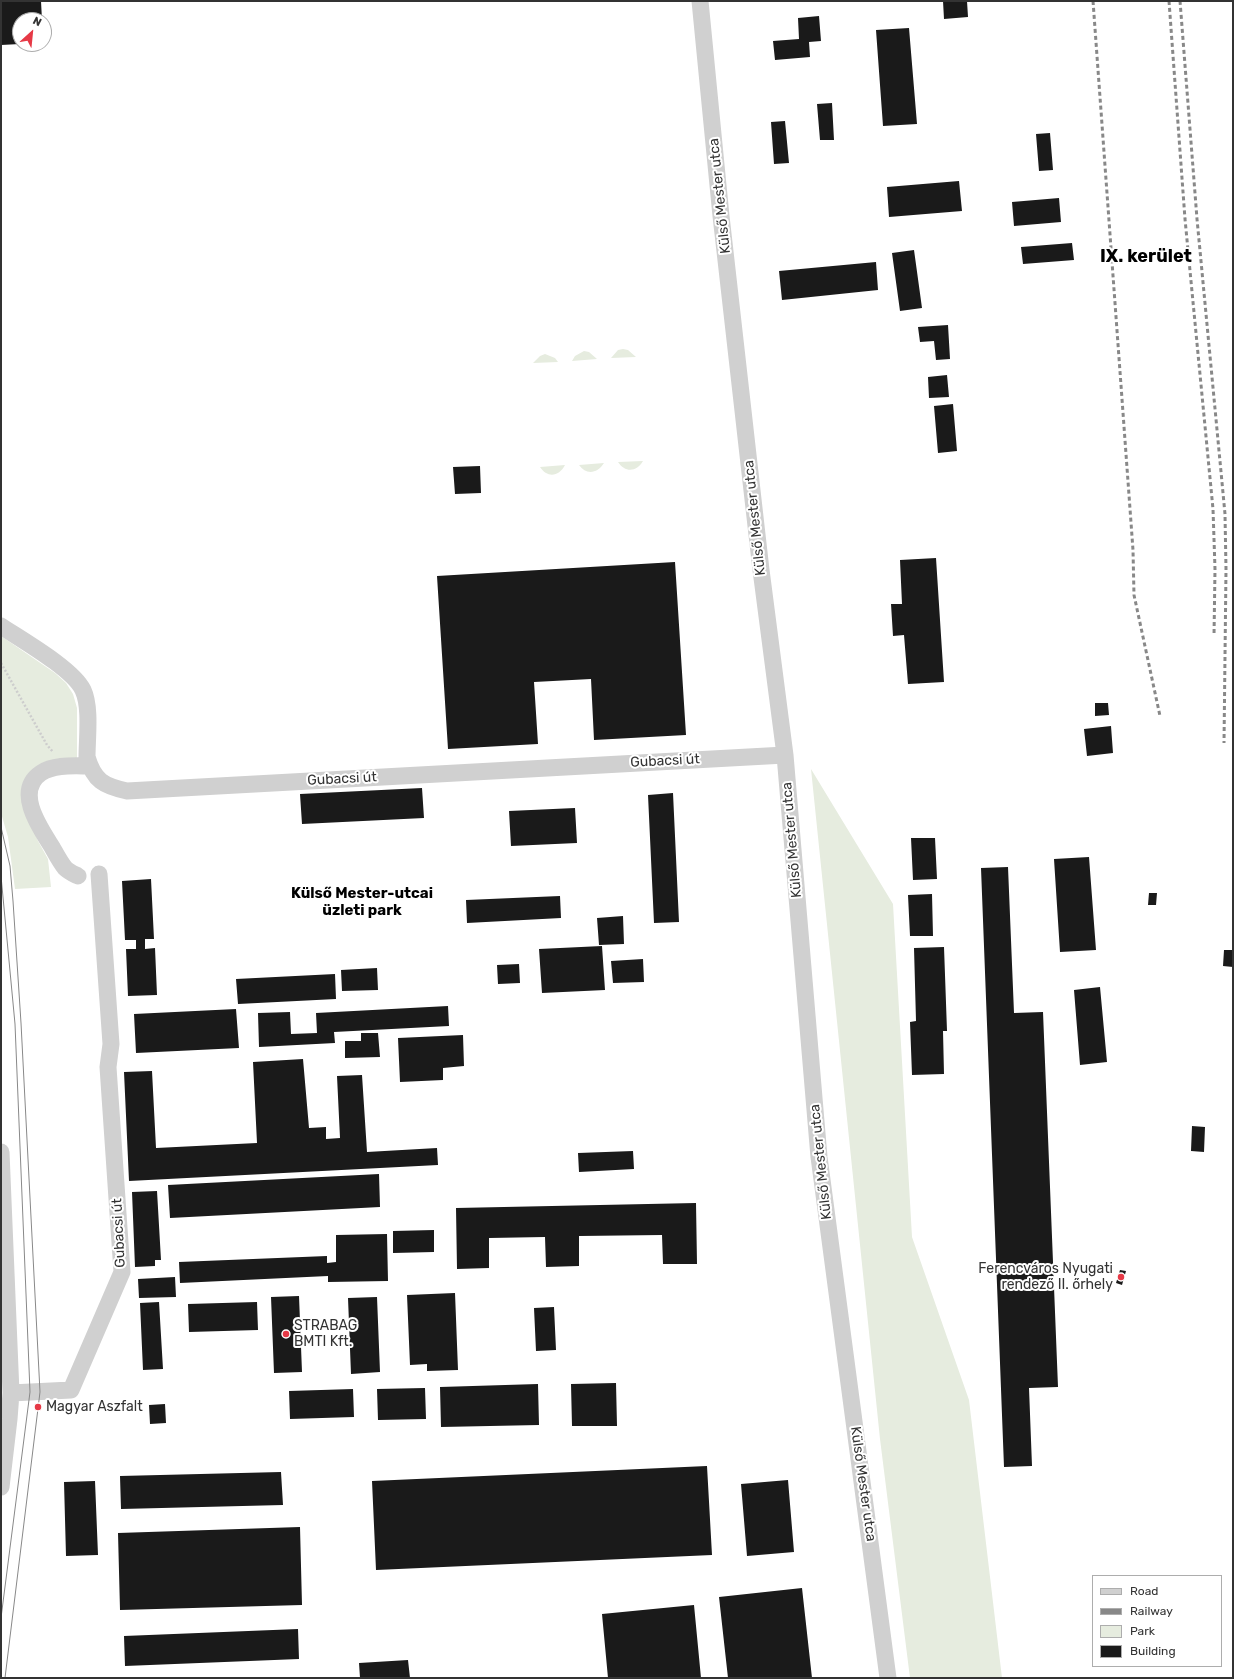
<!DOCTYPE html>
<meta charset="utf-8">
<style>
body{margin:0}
#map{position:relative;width:1234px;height:1679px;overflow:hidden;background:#fff;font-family:Rubik,sans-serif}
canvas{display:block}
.frame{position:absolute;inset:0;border:2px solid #333;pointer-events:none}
.legend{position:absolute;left:1092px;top:1575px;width:130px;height:92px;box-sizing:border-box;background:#fff;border:1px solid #adadad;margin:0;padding:5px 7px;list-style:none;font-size:12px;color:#333}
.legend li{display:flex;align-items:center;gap:8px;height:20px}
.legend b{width:20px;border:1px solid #adadad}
.north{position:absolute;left:12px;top:12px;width:40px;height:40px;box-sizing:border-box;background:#fff;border:1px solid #adadad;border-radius:50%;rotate:27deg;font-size:11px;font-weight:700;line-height:16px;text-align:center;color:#333}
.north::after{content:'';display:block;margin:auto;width:14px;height:18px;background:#e63946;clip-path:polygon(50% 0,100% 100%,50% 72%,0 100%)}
</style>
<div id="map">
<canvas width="1234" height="1679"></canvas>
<div class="frame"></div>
<ul class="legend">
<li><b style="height:5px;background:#d0d0d0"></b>Road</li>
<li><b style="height:5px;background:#888"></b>Railway</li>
<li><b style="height:11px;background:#e6ecdf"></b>Park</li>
<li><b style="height:11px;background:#1a1a1a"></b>Building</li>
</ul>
<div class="north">N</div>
</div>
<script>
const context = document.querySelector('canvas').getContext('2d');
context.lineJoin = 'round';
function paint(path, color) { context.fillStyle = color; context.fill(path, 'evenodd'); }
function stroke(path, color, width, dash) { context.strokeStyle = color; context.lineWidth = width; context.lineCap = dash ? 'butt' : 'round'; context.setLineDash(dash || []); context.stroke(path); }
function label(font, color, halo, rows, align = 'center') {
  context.font = font + ' Rubik,sans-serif'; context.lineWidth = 4; context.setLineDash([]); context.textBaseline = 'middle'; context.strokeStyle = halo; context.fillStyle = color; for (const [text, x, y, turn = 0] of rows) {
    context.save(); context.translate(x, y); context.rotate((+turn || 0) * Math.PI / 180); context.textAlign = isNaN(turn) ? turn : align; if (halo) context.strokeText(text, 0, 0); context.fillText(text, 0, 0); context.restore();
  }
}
paint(new Path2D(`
 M623 349 628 350 636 357 611 358 618 350Z
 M584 351 589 352 597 359 572 361 575 356Z
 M545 354 555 358 558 362 533 363 540 356Z
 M643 461C637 472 625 473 618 462Z
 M604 463C597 474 586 475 579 465Z
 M565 465C559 477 547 478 540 467Z
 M1 636 55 673 66 683 73 694 77 708V761H57L24 807 38 841 48 859 51 887 15 889 8 837 1 813Z
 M811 769 893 904 912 1237 969 1400 1002 1678H910L880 1439Z`), '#e6ecdf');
paint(new Path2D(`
 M1 1H41L42 20H20V44L1 45Z
 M943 1H967L968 17 944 19Z
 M819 16 821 41 809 42 810 57 775 60 773 41 799 39 798 18Z
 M909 28 917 124 883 126 876 30Z
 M832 103 834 140H820L817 104Z
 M785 121 789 163 774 164 771 122Z
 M1050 133 1053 170 1039 171 1036 134Z
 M959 181 962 211 889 217 887 187Z
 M1059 198 1061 222 1014 226 1012 202Z
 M1072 243 1074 260 1023 264 1021 247Z
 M914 250 922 308 900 311 892 253Z
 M876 262 878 290 782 300 779 271Z
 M948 325 950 359 936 360 934 341 920 342 918 327Z
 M947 375 949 397 929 398 928 377Z
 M953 404 957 451 938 453 934 406Z
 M480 466 481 493 455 494 453 467Z
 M936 558 944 682 908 684 904 635 893 636 891 604H902L900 560Z
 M675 562 686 735 594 740 591 679 534 682 538 744 448 749 437 576Z
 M1095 703H1108L1109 715 1095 716Z
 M1111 726 1113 753 1087 756 1084 729Z
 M422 788 424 818 302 824 300 794Z
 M673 793 679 922 654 923 648 795Z
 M575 808 577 843 511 846 509 811Z
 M911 838H935L937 879 913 880Z
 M1089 857 1096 950 1060 952 1054 859Z
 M1008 867 1014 1013 1043 1012 1058 1387 1029 1388 1032 1466 1004 1467 981 868Z
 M151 879 154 939H145V949L155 948 157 995 128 996 126 949H136V940H125L122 881Z
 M1149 893H1157L1156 905H1148Z
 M932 894 933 936H910L908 895Z
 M560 896 561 918 467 923 466 900Z
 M623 916 624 944 599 945 597 918Z
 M602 946 605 990 542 993 539 949Z
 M944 947 947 1031H943L944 1074 912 1075 910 1022 916 1021 914 948Z
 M1224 950H1233V967L1223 966Z
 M643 959 644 982 613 983 611 961Z
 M519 964 520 983 498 984 497 965Z
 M377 968 378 990 342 991 341 970Z
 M335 974 336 999 238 1004 236 979Z
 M1100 987 1107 1062 1080 1065 1074 990Z
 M448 1006 449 1026 334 1032 335 1043 259 1047 258 1013 290 1012 291 1034 317 1033 316 1013Z
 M236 1009 239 1048 136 1053 134 1014Z
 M361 1033H378L380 1057 345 1058V1041H361Z
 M463 1035 464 1066 443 1068V1080L400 1082 398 1038Z
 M303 1059 309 1128 326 1127V1139L340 1138 337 1076 362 1075 367 1152 437 1148 438 1165 129 1181 124 1072 152 1071 156 1148 257 1143 253 1062Z
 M1192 1126 1205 1127 1204 1152 1191 1151Z
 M633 1151 634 1169 579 1172 578 1153Z
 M379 1174 380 1207 170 1218 168 1185Z
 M157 1191 161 1260H155V1266L135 1267 132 1192Z
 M696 1203 697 1264H663L662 1235 579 1236V1266L546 1267 545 1237 489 1238V1268L457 1269 456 1208Z
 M434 1230V1252L393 1253V1231Z
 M387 1234 388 1281 328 1282V1276L180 1283 179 1262 327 1256V1263L336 1262V1235Z
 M1120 1270 1126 1271 1122 1285 1116 1283Z
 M175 1277 176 1297 139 1298 138 1279Z
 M455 1293 458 1370 427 1371V1364L410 1365 407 1295Z
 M299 1296 302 1372 274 1373 271 1297Z
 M377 1297 380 1372 351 1374 348 1298Z
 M159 1302 163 1369 143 1370 140 1303Z
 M257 1302 258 1330 189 1332 188 1304Z
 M554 1307 556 1350 536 1351 534 1308Z
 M616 1383 617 1426H572L571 1384Z
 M538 1384 539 1425 441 1427 440 1387Z
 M425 1388 426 1419 378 1420 377 1389Z
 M353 1389 354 1417 290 1419 289 1391Z
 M165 1404 166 1423 150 1424 149 1405Z
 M707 1466 712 1555 376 1570 372 1481Z
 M281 1472 283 1505 121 1509 120 1476Z
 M788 1480 794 1552 747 1556 741 1484Z
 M95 1481 98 1555 66 1556 64 1482Z
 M300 1527 302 1605 120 1610 118 1533Z
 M802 1588 812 1678H728L719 1597Z
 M694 1605 701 1678H608L602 1614Z
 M298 1629 299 1659 125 1666 124 1636Z
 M408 1660 410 1678H360L359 1663Z`), '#1a1a1a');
stroke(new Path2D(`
 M1 663 47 745 53 752`), '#cdcdcd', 2.5, [2, 2]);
stroke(new Path2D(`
 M700 1 721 216 761 570 785 755 819 1157 888 1678
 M1 626C22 640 73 669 83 690 91 707 87 738 87 757 94 781 104 786 127 791L785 755
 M78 876C74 874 69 872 65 868 60 862 56 854 52 847 40 828 14 791 41 773 54 764 75 766 90 766
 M1 1152 11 1393 9 1419 1 1487
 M11 1393 71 1390 122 1272 108 1067 111 1044 99 874`), '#d0d0d0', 17);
stroke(new Path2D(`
 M1 827 10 866 13 901 21 1023 40 1392 5 1678
 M1 876 15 1024 30 1392 1 1618`), '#888', 1);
stroke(new Path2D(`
 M1093 1 1133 550 1134 595 1160 716
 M1169 1 1185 219 1213 509 1215 569 1214 636
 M1180 1 1197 219 1225 514 1226 569 1224 743`), '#888', 3, [4, 3]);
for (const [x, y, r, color] of [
 [1121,1277,4,"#e63946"],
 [286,1334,4,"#e63946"],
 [38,1407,4,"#e63946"]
]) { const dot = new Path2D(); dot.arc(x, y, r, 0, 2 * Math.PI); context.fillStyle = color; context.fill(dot); stroke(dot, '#fff', 1.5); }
label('14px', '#333', '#fff', [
 ["Külső Mester utca",720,196,-96],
 ["Külső Mester utca",755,518,-96],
 ["Gubacsi út",665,761,-3],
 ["Gubacsi út",342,779,-3],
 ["Külső Mester utca",792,840,-95],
 ["Külső Mester utca",821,1162,-96],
 ["Gubacsi út",119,1233,-93],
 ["Külső Mester utca",863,1484,82]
]);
label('14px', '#333', '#fff', [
 ["Ferencváros Nyugati",1113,1269,"right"],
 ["rendező II. őrhely",1113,1285,"right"],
 ["STRABAG",294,1326],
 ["BMTI Kft.",294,1342],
 ["Magyar Aszfalt",46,1407]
], 'left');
label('bold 15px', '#000', '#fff', [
 ["Külső Mester-utcai",362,894],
 ["üzleti park",362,911]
]);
label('bold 18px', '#000', '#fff', [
 ["IX. kerület",1146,257]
]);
</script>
